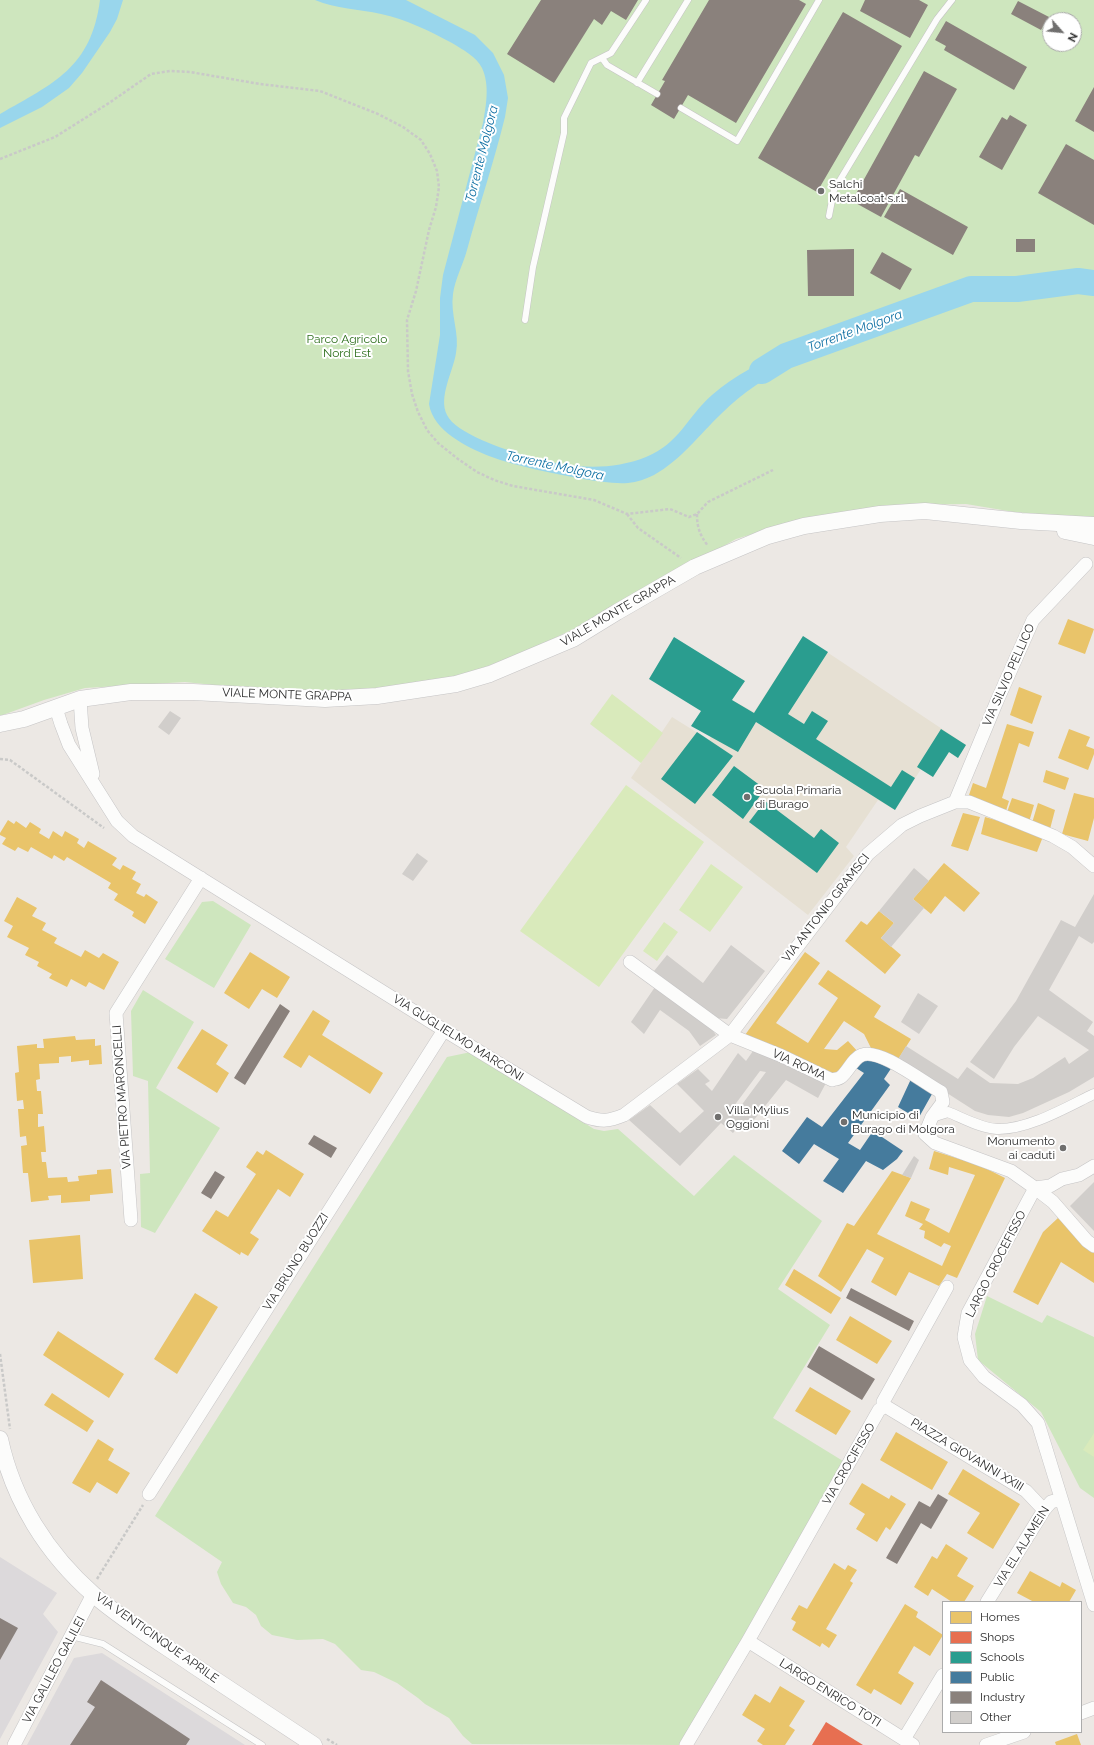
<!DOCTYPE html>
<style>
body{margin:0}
#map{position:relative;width:1094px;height:1745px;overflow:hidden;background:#ece8e4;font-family:Raleway,sans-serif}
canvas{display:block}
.legend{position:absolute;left:942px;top:1601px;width:140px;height:132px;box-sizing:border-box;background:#fff;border:1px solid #ababab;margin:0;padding:5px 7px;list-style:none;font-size:12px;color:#2e2e2e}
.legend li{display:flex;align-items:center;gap:8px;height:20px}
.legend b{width:20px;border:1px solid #ababab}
.north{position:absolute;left:1042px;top:12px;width:40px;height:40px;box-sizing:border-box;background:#fff;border:1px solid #ababab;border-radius:50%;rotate:117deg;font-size:11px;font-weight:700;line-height:16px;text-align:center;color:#2e2e2e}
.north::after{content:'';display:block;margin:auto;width:14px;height:18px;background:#706f6e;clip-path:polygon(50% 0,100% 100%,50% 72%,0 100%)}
</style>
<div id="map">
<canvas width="1094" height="1745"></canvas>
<ul class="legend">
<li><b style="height:11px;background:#e9c46a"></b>Homes</li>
<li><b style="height:11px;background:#e76f51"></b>Shops</li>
<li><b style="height:11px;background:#2a9d8f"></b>Schools</li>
<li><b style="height:11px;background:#457b9d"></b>Public</li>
<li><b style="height:11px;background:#8a817c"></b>Industry</li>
<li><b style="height:11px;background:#d1cecb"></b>Other</li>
</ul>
<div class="north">N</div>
</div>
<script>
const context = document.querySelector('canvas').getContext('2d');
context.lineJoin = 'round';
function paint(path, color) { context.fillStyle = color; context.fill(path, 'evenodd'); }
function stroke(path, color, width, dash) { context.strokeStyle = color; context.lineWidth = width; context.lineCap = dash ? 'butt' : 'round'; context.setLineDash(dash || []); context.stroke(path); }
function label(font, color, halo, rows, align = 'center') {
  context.font = font + ' Raleway,sans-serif'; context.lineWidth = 4; context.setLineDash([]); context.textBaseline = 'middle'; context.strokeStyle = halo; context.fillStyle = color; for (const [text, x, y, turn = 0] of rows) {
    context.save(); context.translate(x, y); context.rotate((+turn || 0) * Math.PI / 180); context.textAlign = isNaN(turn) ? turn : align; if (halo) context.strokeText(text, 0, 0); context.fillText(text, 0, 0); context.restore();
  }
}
paint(new Path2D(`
 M0 1557 57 1593 43 1614 58 1632 0 1739Z
 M102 1653 245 1745H27L74 1658Z`), '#dcd9db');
paint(new Path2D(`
 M803 636 966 745 958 758 949 752 933 777 921 769 895 810 878 800 846 847 854 856 808 915 631 778 672 717 709 740 732 700 754 712Z`), '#e6e0d3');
paint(new Path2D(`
 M0 0H1094V519L1014 512 966 504 902 505 782 525 736 539 602 615 526 652 458 677 403 689 339 692 233 687 185 682 85 688 44 700 0 716ZM1050 20H1074V44H1050Z
 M213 901 251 925 214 988 165 959 202 902Z
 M143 990 194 1022 156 1088 220 1128 155 1233 141 1227 140 1174 150 1173 148 1081 133 1076 131 1011Z
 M471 1052 594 1129 604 1131 618 1129 694 1196 734 1155 822 1221 778 1289 830 1325 773 1418 843 1461 769 1595 679 1745 472 1744 463 1736 449 1718 425 1704 418 1698 397 1683 374 1672 361 1670 335 1644 323 1639 297 1640 272 1635 261 1626 256 1615 246 1607 233 1603 221 1584 217 1572 222 1562 155 1516 447 1057Z
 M987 1296 1042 1323 1047 1315 1094 1337V1498L1080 1488 1041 1412 978 1360 975 1334Z`), '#cee6be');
paint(new Path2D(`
 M612 694 663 733 641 763 590 724Z
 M626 785 704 842 599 987 520 931Z
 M711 864 743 887 710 932 679 910Z
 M664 922 678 932 657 961 643 951Z
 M1094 1433V1457L1083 1450Z`), '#d9eabb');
paint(new Path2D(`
 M100 0H123L117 19 110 32 82 73 69 88 42 107 0 128V114C54 83 91 68 100 0Z
 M315 0H406L475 35 493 53 504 75 508 98 505 117C494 162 479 206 467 250 463 265 455 279 453 294 450 314 460 334 456 353 453 372 438 397 447 415 455 433 506 450 524 455 564 467 606 473 646 457 680 443 686 418 712 395 735 375 763 361 791 348L796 362C768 376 743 392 721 414 699 435 681 460 654 475 646 479 637 482 628 483 613 484 598 481 583 479 552 473 519 467 489 456 467 447 433 431 429 404L440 335V298L443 275 483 123C486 106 490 85 482 68 476 56 463 50 452 43 429 31 406 19 381 14 359 9 336 9 315 0Z`), '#99d6ec');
paint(new Path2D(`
 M1068 619 1094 629 1085 654 1058 644Z
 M1019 687 1042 696 1032 724 1010 715Z
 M1007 724 1034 732 1029 747 1019 743 1002 798 1009 801 1005 814 968 798 973 783 986 788Z
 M1069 729 1090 737 1086 746 1094 749V754L1088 770 1058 758Z
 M1046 770 1069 778 1065 790 1043 782Z
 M1074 793 1094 798V818L1088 841 1062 834Z
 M1012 798 1034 805 1029 822 1006 815Z
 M1038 803 1055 810 1050 829 1032 823Z
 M963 813 980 817 968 851 951 846Z
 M985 817 1044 834 1037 852 981 834Z
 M8 820 14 824 16 821 26 828 30 822 41 829 39 833 49 839 53 831 62 837 65 831 79 839 77 843 84 848 88 841 117 858 112 865 120 870 123 865 136 872 132 879 141 884 136 893 144 897 146 894 158 902 145 924 132 916 134 912 114 900 118 894 108 888 111 883 67 857 64 861 54 855 52 859 31 847 28 852 18 847 15 851 2 844 6 838 0 835V833Z
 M944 863 980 893 964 912 945 896 931 914 913 899Z
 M17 897 37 908 32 916 46 923 42 930 57 938 54 943 81 957 85 950 99 958 103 953 119 962 104 990 89 982 86 987 71 979 67 987 49 978 52 974 37 966 39 962 25 955 29 948 7 937 13 926 4 921Z
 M879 911 894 923 881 938 901 955 885 974 845 941 861 921 867 925Z
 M250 952 290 977 277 998 262 989 249 1009 224 993Z
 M805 952 820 963 776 1023 808 1043 838 998 818 984 828 970 881 1006 874 1017 911 1039 897 1061 871 1048 864 1034 844 1021 824 1049 837 1050 848 1041 859 1053 835 1074 745 1035Z
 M313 1010 330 1021 322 1035 383 1073 370 1094 309 1055 301 1068 283 1057Z
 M202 1029 228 1045 216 1064 229 1073 217 1093 177 1068Z
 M75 1036 76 1040 95 1039V1046L101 1045 102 1064 89 1065V1060L71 1062V1056L59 1057V1063L39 1064 40 1079 36 1080 37 1091H41L43 1114H38V1127L44 1126 46 1152H41L42 1162H46L48 1178 67 1177 68 1182 79 1181 78 1176 97 1174V1170L111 1169 113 1193 90 1195V1201L61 1203V1195L48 1196 49 1200 31 1202 28 1173H23L21 1146 27 1145 26 1136 20 1137 18 1109H24L23 1100 17 1101 15 1073 19 1072 17 1046 37 1044V1048H44L43 1039Z
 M266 1150 304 1174 290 1197 278 1189 250 1233 259 1239 248 1256 241 1252 240 1255 202 1231 216 1210 228 1217 256 1174 246 1167 257 1151 263 1155Z
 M934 1151 979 1165 1005 1178 957 1278 947 1274 939 1286 909 1272 896 1296 871 1282 884 1258 867 1249 841 1292 818 1276 847 1223 854 1226 892 1171 911 1178 877 1234 942 1266 951 1246 944 1243 941 1247 924 1238 925 1231 919 1229 923 1224 905 1216 911 1201 930 1209 925 1220 949 1233 975 1175 949 1167 948 1175 929 1169Z
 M1058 1218 1094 1251V1283L1061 1262 1038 1305 1013 1292 1043 1232Z
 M80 1235 83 1279 33 1283 29 1240Z
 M794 1269 841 1298 831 1314 785 1285Z
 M195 1293 218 1307 177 1374 154 1359Z
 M850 1316 892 1341 877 1364 836 1340Z
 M58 1331 124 1374 109 1398 43 1355Z
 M810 1387 851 1411 836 1435 795 1411Z
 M52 1393 94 1421 87 1432 44 1405Z
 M896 1432 948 1462 932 1490 880 1460Z
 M98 1439 114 1449 108 1460 130 1473 117 1494 97 1482 90 1493 72 1483Z
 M963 1469 1020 1504 993 1549 967 1533 980 1513 948 1494Z
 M862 1483 889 1499 891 1495 906 1504 890 1530 886 1527 877 1542 856 1529 865 1514 849 1504Z
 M946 1544 968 1558 957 1576 974 1586 964 1602H952L932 1589 928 1596 914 1587 932 1556 937 1559Z
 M834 1563 845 1570 848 1565 857 1570 850 1581 853 1583 826 1629 837 1635 829 1648 822 1643 820 1647 792 1630 796 1622 791 1619 799 1605 807 1609Z
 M1030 1571 1060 1587 1062 1582 1076 1590 1069 1602H1034L1017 1593Z
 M905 1604 918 1612 916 1617 943 1635 930 1656 914 1646 898 1673 914 1683 901 1705 874 1689 871 1694 856 1685Z
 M780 1686 805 1701 789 1726 795 1730 785 1745H763L757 1741 765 1729 742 1715 755 1694 770 1703Z
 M1077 1734 1081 1745H1056L1055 1742Z`), '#e9c46a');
paint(new Path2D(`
 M826 1722 863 1745H812Z`), '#e76f51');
paint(new Path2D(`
 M803 636 828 652 788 714 804 724 812 711 828 721 816 739 891 787 902 770 915 778 895 810 756 722 738 752 691 726 701 711 649 679 674 637 745 681 732 700 754 713Z
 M941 729 966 745 958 758 949 752 933 777 917 767Z
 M697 732 733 756 695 804 661 779Z
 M734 766 765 789 743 819 712 795Z
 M765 801 814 838 821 829 839 843 817 873 749 822Z`), '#2a9d8f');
paint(new Path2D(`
 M877 1059 892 1067 884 1079 890 1085 848 1143 860 1150 873 1131 903 1151 897 1159 883 1170 866 1161 843 1193 823 1181 839 1159 814 1144 799 1164 782 1151 807 1117 822 1127 864 1073 856 1068 861 1060Z
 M911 1079 932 1094 918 1119 898 1107Z`), '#457b9d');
paint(new Path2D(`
 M541 0H638L626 20 611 11 602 25 594 19 554 83 507 54Z
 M709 0H799L806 4 736 123 688 95 674 119 651 105 665 81 662 80Z
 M865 0H919L928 5 910 38 860 11Z
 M1018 1 1049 17 1041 30 1011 14Z
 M843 12 902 46 817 192 758 158Z
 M946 21 1027 67 1014 90 944 50 946 46 935 40Z
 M924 71 957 89 919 157 915 155 881 217 852 201Z
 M1094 87V132L1075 121Z
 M1010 115 1027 125 1002 170 979 157 1002 117 1007 120Z
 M1066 144 1094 160V225L1038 193Z
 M900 189 968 227 953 255 884 217Z
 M1016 239H1035V252H1016Z
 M854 249V296H808L807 250Z
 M882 252 912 269 900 290 870 273Z
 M280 1004 290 1011 245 1085 234 1078Z
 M314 1135 337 1148 331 1158 308 1144Z
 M215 1171 225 1177 211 1199 201 1193Z
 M851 1288 914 1321 909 1331 846 1298Z
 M819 1346 875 1379 862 1400 807 1367Z
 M938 1494 948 1500 931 1529 921 1523 897 1564 886 1558 919 1501 930 1507Z
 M0 1618 18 1628 0 1660Z
 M101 1680 190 1739 186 1745H70L95 1707 87 1702Z`), '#8a817c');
stroke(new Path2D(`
 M762 371 786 356 971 289H1017L1078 281 1094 283`), '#99d6ec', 26);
paint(new Path2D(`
 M170 711 181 718 169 735 158 727Z
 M417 853 428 861 413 881 402 874Z
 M914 868 929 881 913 899 924 908 891 947 881 938 894 923 879 911Z
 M1094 894V942L1092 944 1079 936 1049 990 1093 1022 1087 1031 1094 1036V1077L1069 1092 1023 1113 1009 1117 988 1115 975 1111 897 1061 906 1046 958 1079 967 1067 990 1083 1018 1084 1033 1078 1065 1057 1069 1064 1089 1050 1038 1016 1014 1047 994 1079 970 1062 1016 1001 1061 920 1075 927Z
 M731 945 765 971 727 1019 715 1018 654 971 667 955 703 983Z
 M655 987 709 1026 716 1035 700 1046 689 1031 660 1010 644 1034 631 1022Z
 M918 993 938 1006 919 1034 901 1022Z
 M753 1051 767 1055 826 1083 818 1098 786 1080 749 1126 743 1121 733 1133 721 1123 680 1166 629 1120 650 1105 680 1133 704 1111 677 1084 698 1069 710 1081 705 1084 712 1091 738 1053 746 1061ZM760 1071 766 1072 735 1114 731 1110Z
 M914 1156 919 1160 911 1178 902 1175Z
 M1094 1182V1231L1070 1206Z`), '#d1cecb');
const service = new Path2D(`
 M602 58 607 65 657 94
 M637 83 688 0
 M681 108 737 141 819 0
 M829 216 834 190 937 19 952 0
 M525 320 533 267 564 133V118L591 63 611 53 646 0
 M71 1636 103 1644 262 1745`);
const pedestrian = new Path2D(`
 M932 1117 948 1112C963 1118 980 1128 997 1129 1028 1130 1067 1107 1094 1094`);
const minor = new Path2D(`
 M80 699 82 728 93 774
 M56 708 61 724 69 745 117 821 133 836 444 1030 587 1117C603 1122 609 1121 624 1115L730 1035 868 854 902 825 920 816 955 802H969L1053 836 1072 847 1094 866
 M955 802 997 701 1033 620 1086 564
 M630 962 730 1035 782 1056 832 1080C835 1079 839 1079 841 1077 848 1072 853 1058 862 1055 880 1048 924 1083 941 1092L943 1102 932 1117 925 1134 935 1143 1011 1171 1035 1188 1050 1186 1062 1179 1079 1175 1094 1166
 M131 1220 116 1013 201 878
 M1094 1246 1087 1241 1053 1202 1035 1188 968 1313 964 1337 970 1360 984 1377 1022 1405 1038 1423 1094 1605
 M885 1406 1026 1491 1044 1510
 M885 1406 883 1402 947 1287
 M149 1494 444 1030
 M987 1602 1044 1510 1051 1502 1061 1499
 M748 1641 913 1745
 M1081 1713 1094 1708
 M904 1739 943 1675
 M14 1745 93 1594
 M686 1745 748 1641 879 1410 885 1406
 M986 1745 1024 1732`);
const tertiary = new Path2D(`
 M1065 531 1094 537
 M0 724 24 719 80 699 131 692H193L325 699 377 696 456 684 490 674 573 639 617 612 695 567 768 536 804 526 880 514 925 511 1021 521 1094 525
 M0 1439C13 1500 47 1554 94 1595 124 1621 159 1642 193 1665 233 1691 273 1718 314 1745`);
stroke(service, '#c5c4c5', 7);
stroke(pedestrian, '#c5c4c5', 11);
stroke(minor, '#c5c4c5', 14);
stroke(tertiary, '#c5c4c5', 17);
stroke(new Path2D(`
 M0 159 55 137 109 103 151 74 170 71 190 72 260 84 320 91 378 114 403 127 421 140 430 154 437 171 439 187 436 207 429 230 416 291 407 320 408 371 412 394 418 412 427 430 438 443 458 459 477 472 494 480 513 486 594 500 627 514 670 509 689 517 697 514 708 502 773 470
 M627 514 638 528 681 558
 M697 514C697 528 700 535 708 546
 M0 759 10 760 104 828
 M0 1354 10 1429
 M97 1579 143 1505
 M327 1739 337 1745`), '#c9c9c8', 2.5, [3, 2]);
stroke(service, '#fcfcfb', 6);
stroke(pedestrian, '#fcfcfb', 10);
stroke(minor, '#fcfcfb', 13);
stroke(tertiary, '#fcfcfb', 16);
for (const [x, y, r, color] of [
 [821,191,4,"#706f6e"],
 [747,797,4,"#706f6e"],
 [718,1117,4,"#706f6e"],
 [844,1122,4,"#706f6e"],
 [1063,1148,4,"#706f6e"]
]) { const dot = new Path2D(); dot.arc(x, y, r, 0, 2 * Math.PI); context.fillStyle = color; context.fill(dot); stroke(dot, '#fff', 1.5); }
label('12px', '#2e2e2e', '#fff', [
 ["Salchi",829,184],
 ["Metalcoat s.r.l.",829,198],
 ["Scuola Primaria",755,790],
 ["di Burago",755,804],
 ["Villa Mylius",726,1110],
 ["Oggioni",726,1124],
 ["Municipio di",852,1115],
 ["Burago di Molgora",852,1129],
 ["Monumento",1055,1141,"right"],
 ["ai caduti",1055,1155,"right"]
], 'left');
label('12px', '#2c6e1b', '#fff', [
 ["Parco Agricolo",347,339],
 ["Nord Est",347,353]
]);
label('12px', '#2e2e2e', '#fff', [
 ["VIALE MONTE GRAPPA",618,611,-30],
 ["VIA SILVIO PELLICO",1009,675,-66],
 ["VIALE MONTE GRAPPA",287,695,2],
 ["VIA ANTONIO GRAMSCI",826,908,-52],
 ["VIA GUGLIELMO MARCONI",458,1038,32],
 ["VIA ROMA",799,1065,25],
 ["VIA PIETRO MARONCELLI",122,1097,-94],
 ["VIA BRUNO BUOZZI",296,1262,-58],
 ["LARGO CROCEFISSO",996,1264,-63],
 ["PIAZZA GIOVANNI XXIII",967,1455,31],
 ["VIA CROCIFISSO",849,1464,-60],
 ["VIA EL ALAMEIN",1022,1547,-58],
 ["VIA VENTICINQUE APRILE",157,1638,35],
 ["VIA GALILEO GALILEI",54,1670,-62],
 ["LARGO ENRICO TOTI",830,1693,32]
]);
label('italic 13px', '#0d6fa3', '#fff', [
 ["Torrente Molgora",482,154,-76],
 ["Torrente Molgora",855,331,-20],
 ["Torrente Molgora",555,466,12]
]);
</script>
